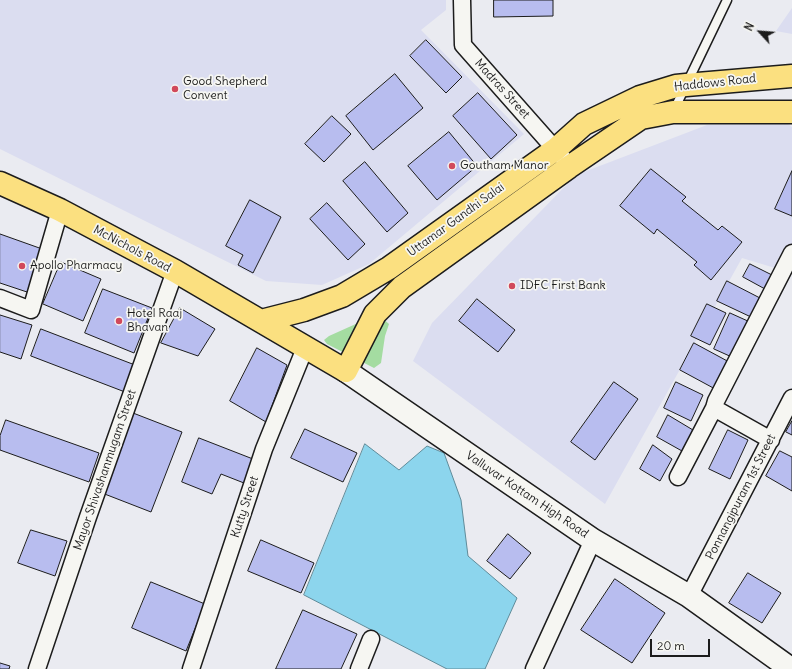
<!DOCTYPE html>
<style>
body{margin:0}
#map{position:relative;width:792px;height:669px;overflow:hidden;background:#eaebf1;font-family:Delius,sans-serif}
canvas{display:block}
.north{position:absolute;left:740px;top:12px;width:40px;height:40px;-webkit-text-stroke:3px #f6f6f2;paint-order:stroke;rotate:296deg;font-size:11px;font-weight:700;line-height:16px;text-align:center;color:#1c1c1c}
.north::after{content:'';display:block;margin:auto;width:14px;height:18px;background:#1c1c1c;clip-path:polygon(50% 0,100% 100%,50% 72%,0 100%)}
.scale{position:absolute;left:650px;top:639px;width:60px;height:18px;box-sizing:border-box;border:2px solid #1c1c1c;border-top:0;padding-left:5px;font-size:12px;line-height:14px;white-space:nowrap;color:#1c1c1c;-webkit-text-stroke:3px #f6f6f2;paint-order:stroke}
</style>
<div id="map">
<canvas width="792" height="669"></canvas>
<div class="north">N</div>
<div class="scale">20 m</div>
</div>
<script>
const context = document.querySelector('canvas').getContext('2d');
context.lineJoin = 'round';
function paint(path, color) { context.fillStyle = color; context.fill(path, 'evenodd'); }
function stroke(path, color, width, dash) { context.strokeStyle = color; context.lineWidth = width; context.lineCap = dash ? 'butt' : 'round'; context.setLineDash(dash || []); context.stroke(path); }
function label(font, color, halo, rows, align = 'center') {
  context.font = font + ' Delius,sans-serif'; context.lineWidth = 3.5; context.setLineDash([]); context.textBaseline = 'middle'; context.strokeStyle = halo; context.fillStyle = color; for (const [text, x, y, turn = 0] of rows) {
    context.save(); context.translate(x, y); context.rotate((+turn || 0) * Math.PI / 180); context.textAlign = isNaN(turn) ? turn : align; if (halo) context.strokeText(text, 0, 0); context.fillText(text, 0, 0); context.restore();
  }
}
paint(new Path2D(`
 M0 0H446V10L421 30 524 134 369 264 322 285 266 281 0 149Z
 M792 8V34L776 31Z
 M788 124 792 127V255L785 271 742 258 605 504 413 361 432 323 576 175 707 125Z`), '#dbddf0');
paint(new Path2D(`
 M378 314 389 324 385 336 381 363 374 368 327 344 324 340 329 336Z`), '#a4dca1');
const water = new Path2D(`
 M365 444 399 470 427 446 444 453 461 500 468 556 517 598 485 669H447L304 595Z`);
paint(water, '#8cd5ed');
stroke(water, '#5f8b99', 1);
const building = new Path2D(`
 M494 0H553V16L494 17Z
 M426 40 462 77 446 93 410 56Z
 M395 74 423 108 373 150 346 116Z
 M478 93 517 135 491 159 453 116Z
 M332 116 351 134 324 162 305 144Z
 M449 132 477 166 437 200 408 166Z
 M365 162 408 213 387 232 343 181Z
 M651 169 686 197 682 201 718 230 722 226 742 242 711 280 694 265 697 262 657 229 654 234 620 206Z
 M792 171V216L775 209Z
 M250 200 281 217 253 273 238 265 243 255 226 246Z
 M327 203 365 244 348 260 310 219Z
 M0 234 45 250 30 293 0 283Z
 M61 262 101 279 83 321 43 304Z
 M750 264 772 275 765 289 743 277Z
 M727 281 760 298 751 317 717 301Z
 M103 289 152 308 134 353 85 333Z
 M477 299 515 330 498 352 459 321Z
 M707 304 726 313 710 345 691 336Z
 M180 308 215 329 198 356 161 343Z
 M730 313 750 322 734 358 714 349Z
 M0 315 32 325 21 359 0 352Z
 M41 329 135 365 125 392 31 356Z
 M694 343 731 363 717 390 680 370Z
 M257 348 287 365 266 422 230 401Z
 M614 382 638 399 595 460 571 442Z
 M676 382 703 395 691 421 664 408Z
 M133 413 182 432 151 512 102 493Z
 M668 415 693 430 682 451 657 437Z
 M6 420 99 453 89 482 0 450V436Z
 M792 421V435L786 432Z
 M305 429 357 453 343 482 291 458Z
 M728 430 748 440 730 479 709 469Z
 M199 438 253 459 244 483 221 474 212 494 182 482Z
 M653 445 672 459 660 481 640 469Z
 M780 451 792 457V491L766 476Z
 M31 530 67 541 55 576 18 563Z
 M508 534 531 553 510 579 487 561Z
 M261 540 314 563 301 593 248 571Z
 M748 573 781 593 762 623 729 603Z
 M615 579 665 613 632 663 581 630Z
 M151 582 205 604 186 651 132 628Z
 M303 610 357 634 341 669H276Z
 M0 663 10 666 9 669H0Z`);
paint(building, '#b8bdef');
stroke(building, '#1c1c1c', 1);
const service = new Path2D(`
 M674 110 727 0`);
const minor = new Path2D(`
 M462 0 463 45 562 157
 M0 298 31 310 60 210
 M771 440 714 408 716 401 792 253
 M678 477 714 408
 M689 596 792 398
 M37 669 88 517 175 271
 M191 669 264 449 305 348
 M359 669 371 639
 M534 669 593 540`);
const secondary = new Path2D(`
 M346 371 593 540 689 596 791 669`);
const primary = new Path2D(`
 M0 183 60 210 175 271 346 371 375 314 402 287 569 167 641 118 673 112H792
 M261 321 304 310 342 296 389 268 556 149 584 124 640 97 676 86 686 85 792 76`);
stroke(service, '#1c1c1c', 11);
stroke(minor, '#1c1c1c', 19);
stroke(secondary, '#1c1c1c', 25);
stroke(primary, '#1c1c1c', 25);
stroke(service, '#f6f6f2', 8);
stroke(minor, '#f6f6f2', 16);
stroke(secondary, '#f6f6f2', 22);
stroke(primary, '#fbe080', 22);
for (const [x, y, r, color] of [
 [175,89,4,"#d1495b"],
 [452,166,4,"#d1495b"],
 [22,266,4,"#d1495b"],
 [512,286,4,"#d1495b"],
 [119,321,4,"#d1495b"]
]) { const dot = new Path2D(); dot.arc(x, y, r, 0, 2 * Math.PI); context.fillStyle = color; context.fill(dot); stroke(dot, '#f6f6f2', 1.5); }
label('12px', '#1c1c1c', '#f6f6f2', [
 ["Good Shepherd",183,82],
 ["Convent",183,96],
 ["Goutham Manor",460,166],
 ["Apollo Pharmacy",30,266],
 ["IDFC First Bank",520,286],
 ["Hotel Raaj",127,314],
 ["Bhavan",127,328]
], 'left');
label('12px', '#1c1c1c', '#f6f6f2', [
 ["Haddows Road",715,83,-6],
 ["Madras Street",502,89,48],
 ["Uttamar Gandhi Salai",456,220,-36],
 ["McNichols Road",132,249,28],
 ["Mayor Shivashanmugam Street",105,470,-71],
 ["Valluvar Kottam High Road",527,495,34],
 ["Ponnangipuram 1st Street",741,497,-63],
 ["Kutty Street",245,507,-72]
]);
</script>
